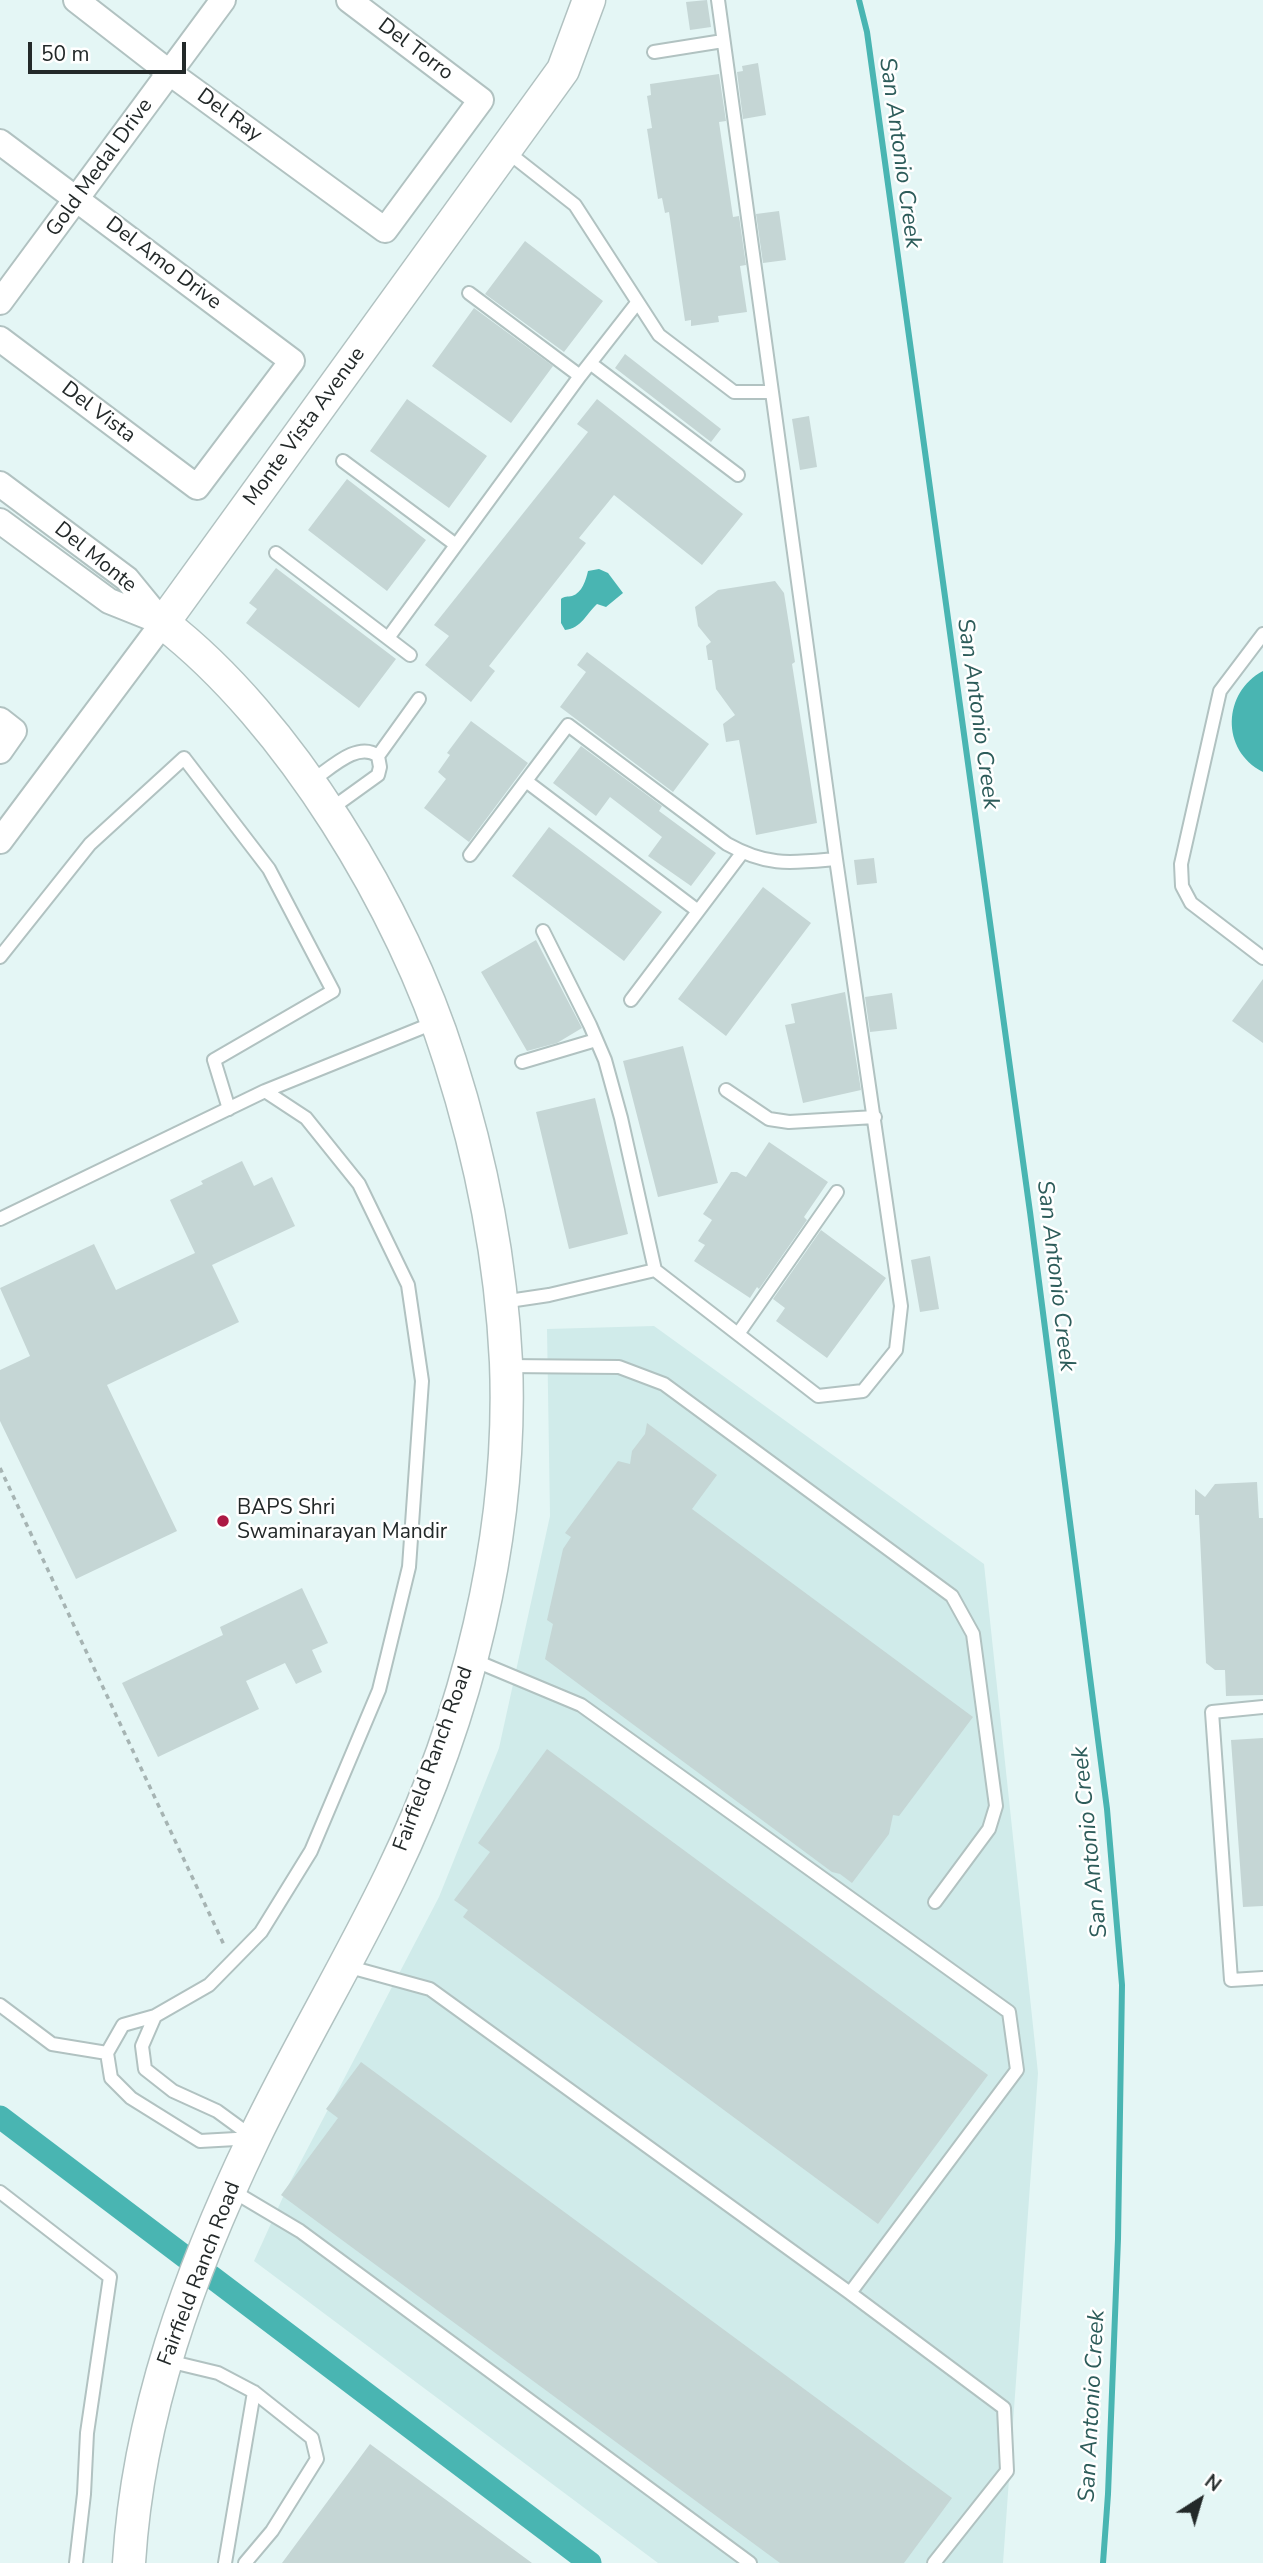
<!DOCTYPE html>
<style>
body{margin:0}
#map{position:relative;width:1263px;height:2563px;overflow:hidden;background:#e4f6f5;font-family:"Nunito Sans",sans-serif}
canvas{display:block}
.north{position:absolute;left:1165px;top:2465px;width:70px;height:70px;-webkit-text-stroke:5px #fff;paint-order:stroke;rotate:37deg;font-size:19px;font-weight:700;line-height:28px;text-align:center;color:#232929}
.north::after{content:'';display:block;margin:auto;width:24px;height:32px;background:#232929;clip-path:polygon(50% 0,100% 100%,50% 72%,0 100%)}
.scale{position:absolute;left:28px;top:42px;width:158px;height:32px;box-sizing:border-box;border:4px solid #232929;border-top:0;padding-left:9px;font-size:21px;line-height:24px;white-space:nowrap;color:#232929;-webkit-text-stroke:5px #fff;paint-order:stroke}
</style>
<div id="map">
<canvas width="1263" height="2563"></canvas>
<div class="north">N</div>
<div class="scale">50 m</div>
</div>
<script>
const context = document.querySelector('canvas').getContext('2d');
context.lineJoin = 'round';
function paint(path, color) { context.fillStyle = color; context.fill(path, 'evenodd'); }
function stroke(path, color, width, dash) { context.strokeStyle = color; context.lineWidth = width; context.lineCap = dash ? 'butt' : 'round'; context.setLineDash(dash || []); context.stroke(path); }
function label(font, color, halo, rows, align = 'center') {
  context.font = font + ' "Nunito Sans",sans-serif'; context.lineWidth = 5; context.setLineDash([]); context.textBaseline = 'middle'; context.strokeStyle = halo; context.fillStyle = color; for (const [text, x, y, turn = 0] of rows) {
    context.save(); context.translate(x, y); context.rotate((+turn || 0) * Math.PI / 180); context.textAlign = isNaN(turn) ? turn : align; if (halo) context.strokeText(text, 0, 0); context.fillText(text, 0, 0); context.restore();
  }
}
paint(new Path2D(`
 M654 1326 984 1564 1038 2073 1003 2563H658L254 2261 288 2186 439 1897 499 1748 550 1516 547 1329Z`), '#d0ebea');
paint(new Path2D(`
 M599 569 608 573 623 593 606 607 597 604C586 614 582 628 565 630L561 623V599C564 596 568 597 572 596 582 593 586 580 588 571Z
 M1263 671V772C1220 750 1223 692 1263 671Z`), '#49b5b2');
stroke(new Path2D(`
 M859 0 867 32 1030 1212 1107 1809 1122 1985 1118 2239 1108 2494 1103 2563`), '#49b5b2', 6);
stroke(new Path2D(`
 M0 2117 590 2563`), '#49b5b2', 23);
paint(new Path2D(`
 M707 0 711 27 690 30 686 2Z
 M758 63 766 115 743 119 737 72 743 71 742 66Z
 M719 74 726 121 719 122 733 217 739 216 746 265 740 266 747 312 718 316 719 322 691 326V320L685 321 669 212 665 213 662 198 658 199 647 129 652 128 647 96 651 95 650 84Z
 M779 211 786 260 763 263 756 214Z
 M525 241 603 301 564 352 485 294Z
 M474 308 553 366 511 423 432 366Z
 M625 354 721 429 711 442 615 368Z
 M407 399 487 456 449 508 370 451Z
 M597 399 743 514 702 565 614 495 579 538 586 543 489 666 495 671 471 702 425 665 449 636 434 625 588 432 577 424Z
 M809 416 817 467 800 470 792 419Z
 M347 479 426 540 387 591 308 530Z
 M276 568 396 659 359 708 246 623 257 609 249 603Z
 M775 581 784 593 795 662 792 664 817 823 756 835 739 740 726 742 723 724 735 715 716 689 712 660H708L706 646 711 642 698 626 695 607 718 590Z
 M587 652 709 744 673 792 560 707 586 672 577 665Z
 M471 721 528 763 469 842 424 808 446 779 438 772 450 755 447 753Z
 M581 746 662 806 659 811 716 853 691 886 648 856 662 837 610 797 596 816 553 783Z
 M549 827 662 912 624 961 512 876Z
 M874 858 877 883 857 885 854 860Z
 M763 887 811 923 726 1036 678 999Z
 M536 940 582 1028 557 1043 527 1051 481 972Z
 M1263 979V1043L1232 1021Z
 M845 992 861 1090 803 1103 785 1025 795 1023 791 1004Z
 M892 993 897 1029 870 1032 865 997Z
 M683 1046 718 1183 658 1197 623 1061Z
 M595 1098 628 1234 569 1249 536 1112Z
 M769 1142 828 1182 804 1217 807 1220 759 1289 757 1287 750 1298 694 1261 705 1245 698 1241 712 1220 703 1214 731 1172H737L746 1177Z
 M242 1161 254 1186 272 1177 295 1226 212 1265 239 1322 107 1385 177 1531 76 1579 0 1421V1370L30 1356 0 1288 94 1244 116 1290 195 1253 170 1200 203 1184 201 1181Z
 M821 1230 886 1278 827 1358 776 1321 785 1308 773 1299Z
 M930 1256 939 1309 920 1312 911 1260Z
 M647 1423 717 1475 692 1509 973 1717 899 1816 893 1815 889 1834 852 1883 840 1874 832 1872 545 1659 553 1624 547 1620 563 1549 571 1537 565 1533 618 1461 630 1464 632 1451 645 1434Z
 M1257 1482 1259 1518H1263V1695L1226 1696 1225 1670H1215L1206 1663 1199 1515H1195V1489L1205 1497 1215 1484Z
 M302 1588 328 1643 312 1650 322 1672 296 1684 285 1663 246 1681 259 1709 158 1757 122 1683 223 1635 220 1627Z
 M1263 1738V1906L1243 1907 1231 1740Z
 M547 1749 988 2075 878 2224 463 1917 468 1910 454 1900 490 1852 478 1843Z
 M361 2062 952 2498 904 2563H780L281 2195 338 2118 326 2109Z
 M370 2444 532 2563H282Z`), '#c5d6d5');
const service = new Path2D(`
 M718 0 772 392
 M654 52 723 41
 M505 150 575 205 659 335 734 392H772L836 859 901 1306 896 1350 863 1391 818 1396 655 1270 621 1118 605 1060 590 1025 543 931
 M469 293 580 376
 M590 363 738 475
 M343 461 456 545
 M276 553 410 655
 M1263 634 1220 691 1181 864 1182 886 1191 903 1263 958
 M388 638 580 376 637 303
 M378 756 419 699
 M526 781 698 911
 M310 782C329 770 357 740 378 756L380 767 378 775 328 811
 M470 855 568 725 727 844C768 867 791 863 836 859
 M0 957 90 844 184 758 269 869 333 991 214 1060 229 1109
 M631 1000 742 853
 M522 1062 596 1040
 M726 1090 769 1119 789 1122 875 1117
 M265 1091 436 1022
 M0 1219 265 1091 306 1118 359 1184 408 1285 422 1381 409 1567 379 1690 311 1851 261 1932 209 1985 155 2016
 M502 1302 549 1295 655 1270
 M738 1334 837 1192
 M506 1366 619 1367 664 1384 952 1596 973 1634 996 1806 989 1829 935 1902
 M1263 1707 1212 1712 1231 1980 1263 1978
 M346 1966 430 1989 850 2293 1017 2070 1009 2012 581 1705 471 1659
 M0 2005 52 2044 107 2053
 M155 2016 142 2046 145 2069 173 2091 217 2111 254 2138 200 2141 131 2098 111 2078 107 2053 123 2025Z
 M231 2190 300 2231 750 2563
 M0 2192 110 2277 87 2433 84 2494 76 2563
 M850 2293 1004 2408 1007 2471 934 2563
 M168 2361 218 2373 254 2392 312 2438 317 2459 272 2531 245 2563
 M225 2563 254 2392`);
const minor = new Path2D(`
 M76 0 170 73 385 230 481 100 349 0
 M0 142 292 361 197 487 0 339
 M0 302 223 0
 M0 484 127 579 163 623
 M0 521 109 601 159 621
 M0 720 14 731 0 751
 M0 841 163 623`);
const tertiary = new Path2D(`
 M129 2563C138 2414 190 2271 254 2138 297 2049 348 1964 391 1875 467 1718 513 1537 506 1362 501 1260 481 1158 450 1061 403 910 289 720 163 623L563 70 589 0`);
stroke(service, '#b1c2c1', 16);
stroke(minor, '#b1c2c1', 28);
stroke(tertiary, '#b1c2c1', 35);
stroke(new Path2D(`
 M0 1468 225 1947`), '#a6b4b3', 3.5, [5, 5]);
stroke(service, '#fff', 12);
stroke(minor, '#fff', 24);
stroke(tertiary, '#fff', 32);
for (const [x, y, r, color] of [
 [223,1521,7,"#ac1843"]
]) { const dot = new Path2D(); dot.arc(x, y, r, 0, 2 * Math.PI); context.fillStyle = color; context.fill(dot); stroke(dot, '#fff', 2.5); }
label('21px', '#232929', '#fff', [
 ["Del Torro",415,50,37],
 ["Del Ray",229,116,36],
 ["Gold Medal Drive",100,168,-54],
 ["Del Amo Drive",163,264,37],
 ["Del Vista",98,413,37],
 ["Monte Vista Avenue",305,427,-54],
 ["Del Monte",95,558,39],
 ["Fairfield Ranch Road",434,1759,-70],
 ["Fairfield Ranch Road",200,2274,-69]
]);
label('21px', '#232929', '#fff', [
 ["BAPS Shri",237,1509],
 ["Swaminarayan Mandir",237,1533]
], 'left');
label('italic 23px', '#2d5c5a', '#fff', [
 ["San Antonio Creek",899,153,82],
 ["San Antonio Creek",977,714,82],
 ["San Antonio Creek",1055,1276,83],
 ["San Antonio Creek",1091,1842,-96],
 ["San Antonio Creek",1093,2406,-87]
]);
</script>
